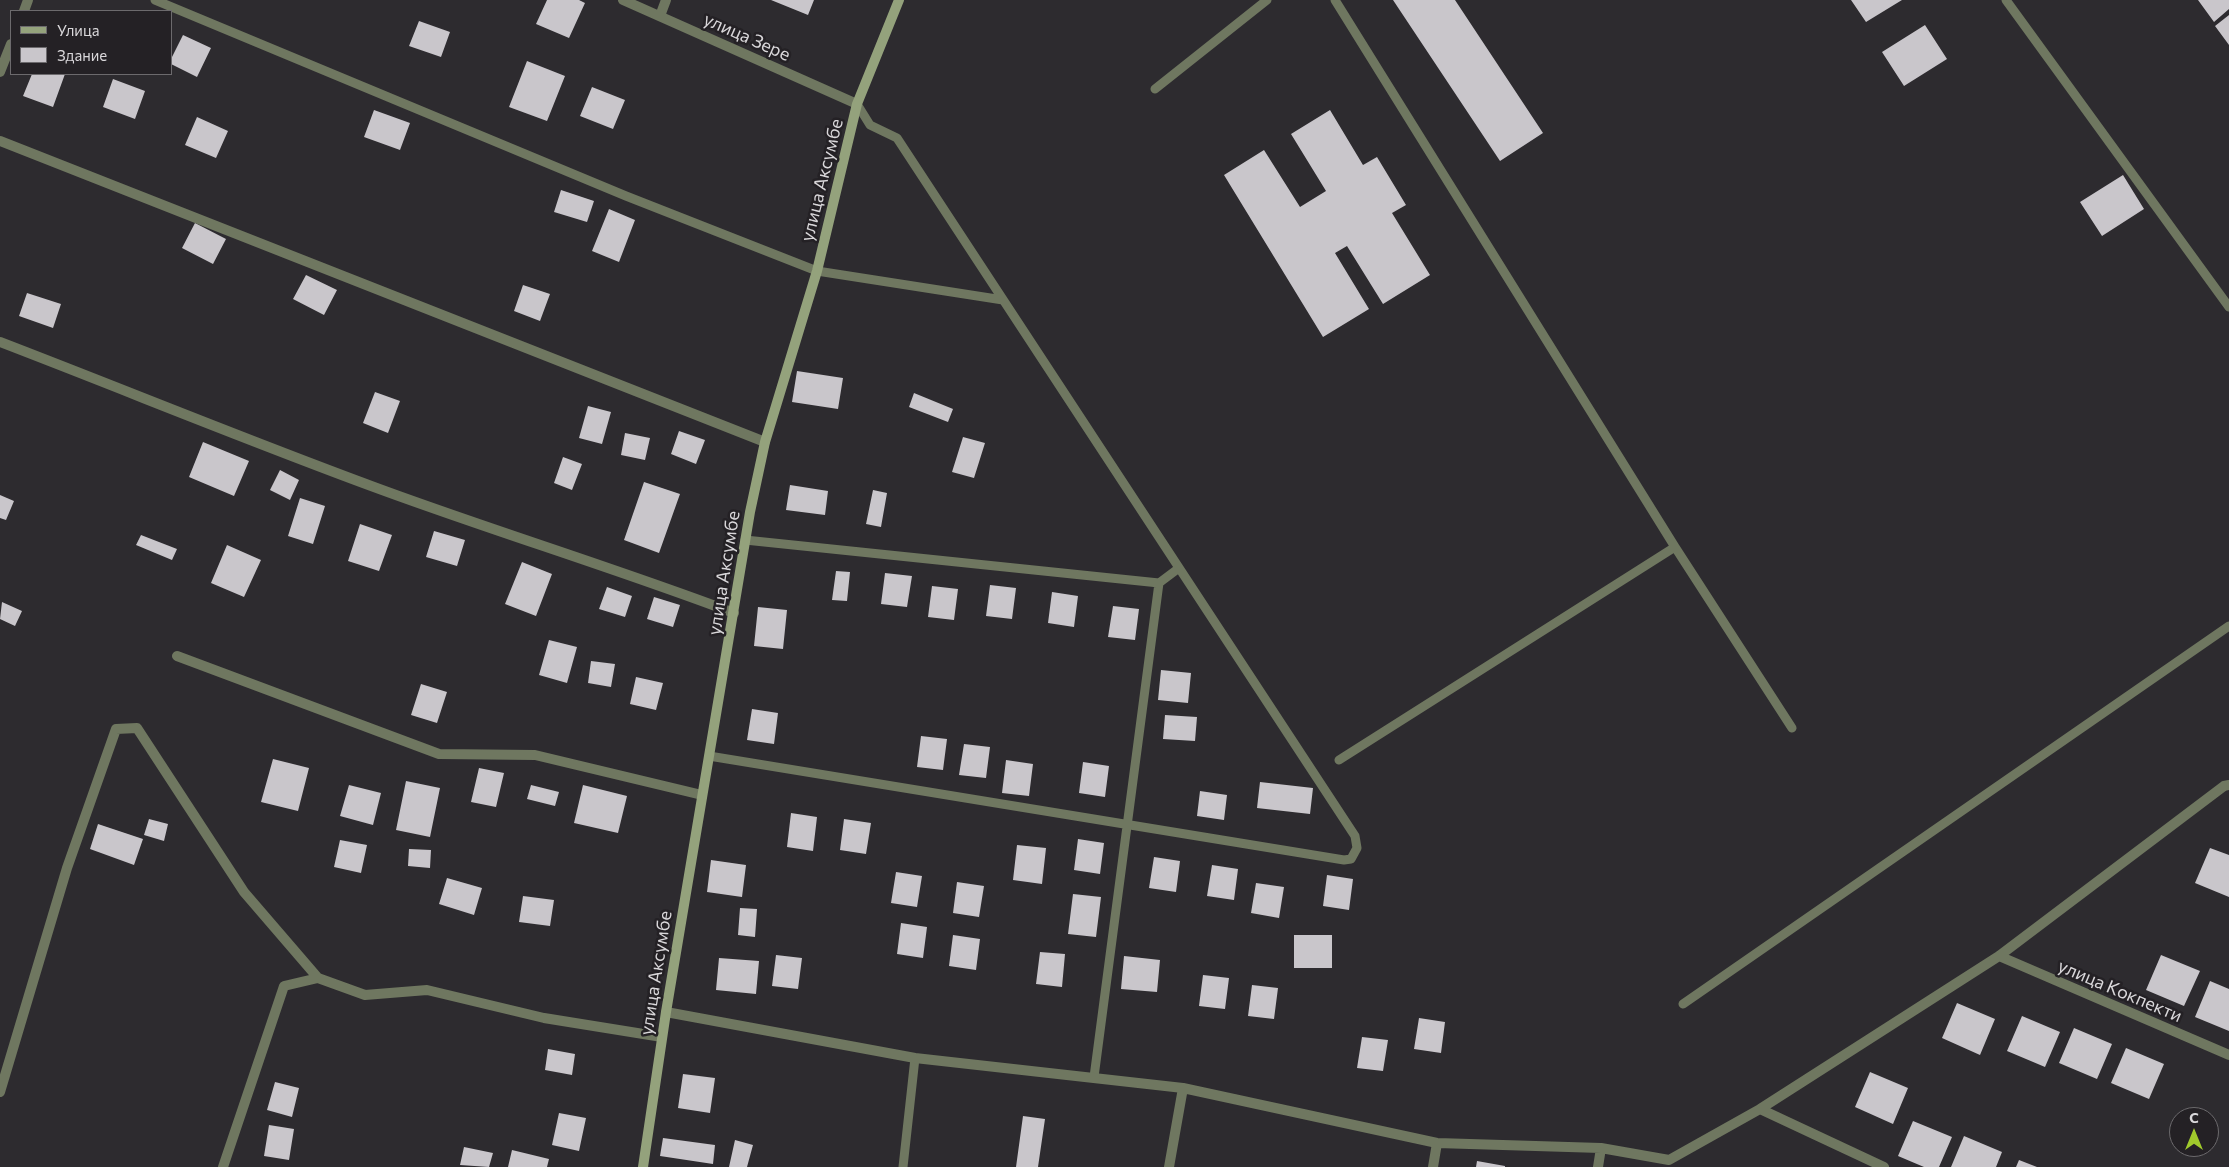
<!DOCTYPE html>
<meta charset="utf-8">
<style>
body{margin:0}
#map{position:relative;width:2229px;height:1167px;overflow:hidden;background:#2d2b2f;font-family:Commissioner,sans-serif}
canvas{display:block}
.legend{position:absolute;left:10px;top:10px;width:162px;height:65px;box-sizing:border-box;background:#242125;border:1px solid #6c6a6d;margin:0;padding:6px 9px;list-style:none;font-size:15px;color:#d9d7da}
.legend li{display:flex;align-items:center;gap:10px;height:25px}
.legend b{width:25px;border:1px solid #6c6a6d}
.north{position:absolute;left:2169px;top:1107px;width:50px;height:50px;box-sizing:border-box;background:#242125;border:1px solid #6c6a6d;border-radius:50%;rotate:0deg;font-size:14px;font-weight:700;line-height:20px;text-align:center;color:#d9d7da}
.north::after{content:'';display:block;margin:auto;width:18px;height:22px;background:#a0ca2c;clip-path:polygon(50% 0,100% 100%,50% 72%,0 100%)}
</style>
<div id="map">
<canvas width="2229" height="1167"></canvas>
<ul class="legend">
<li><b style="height:6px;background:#94a27c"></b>Улица</li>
<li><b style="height:14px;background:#c9c6cb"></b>Здание</li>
</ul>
<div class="north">С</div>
</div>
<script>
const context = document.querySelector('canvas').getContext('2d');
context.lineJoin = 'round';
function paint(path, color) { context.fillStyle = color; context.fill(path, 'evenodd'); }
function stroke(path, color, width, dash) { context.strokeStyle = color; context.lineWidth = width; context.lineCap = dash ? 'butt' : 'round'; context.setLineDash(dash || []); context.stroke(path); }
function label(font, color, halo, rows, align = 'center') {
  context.font = font + ' Commissioner,sans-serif'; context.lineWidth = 5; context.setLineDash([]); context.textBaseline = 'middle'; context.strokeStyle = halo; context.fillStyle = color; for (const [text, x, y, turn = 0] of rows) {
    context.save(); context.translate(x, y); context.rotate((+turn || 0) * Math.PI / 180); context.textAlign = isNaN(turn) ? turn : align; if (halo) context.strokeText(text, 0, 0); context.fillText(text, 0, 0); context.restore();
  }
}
paint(new Path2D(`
 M547 0H579L585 3 569 38 536 24Z
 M771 0H814L808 15Z
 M1393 0H1455L1543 133 1500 161Z
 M1851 0H1902L1866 22Z
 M2198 0H2229V9L2214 22Z
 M2229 15V45L2215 26Z
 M419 21 450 32 441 57 409 46Z
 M1925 25 1947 59 1904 86 1882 52Z
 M183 35 211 48 197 77 171 64V59Z
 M527 61 565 76 547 121 509 107Z
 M32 74H65L53 107 23 96Z
 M113 79 145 91 135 119 103 107Z
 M592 87 625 100 613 129 580 116Z
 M374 110 410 123 400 150 364 137Z
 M1330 110 1363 165 1377 157 1406 205 1392 213 1430 275 1383 304 1347 246 1335 253 1369 309 1323 337 1224 175 1264 150 1300 207 1326 191 1291 134Z
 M197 117 228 131 216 158 185 145Z
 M2123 175 2144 209 2102 236 2080 202Z
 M561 190 594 201 587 222 554 212Z
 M609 209 635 220 619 262 592 251Z
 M195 223 226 239 213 264 182 248Z
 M306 275 337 290 324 315 293 299Z
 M523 285 550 294 540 321 514 311Z
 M27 293 61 304 53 328 19 316Z
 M797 371 843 378 838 409 792 402Z
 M375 392 400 401 388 433 363 423Z
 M914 393 953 409 948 422 909 407Z
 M588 406 611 412 602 444 579 438Z
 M679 431 705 440 696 464 671 454Z
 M625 433 650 438 645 460 621 455Z
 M963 437 985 443 974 478 952 472Z
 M203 442 249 461 234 496 189 477Z
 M563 457 582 464 572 490 554 483Z
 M280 470 299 480 290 500 270 490Z
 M644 482 680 494 659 553 624 540Z
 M790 485 828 491 825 515 786 510Z
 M873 490 887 493 881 527 866 524Z
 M0 495 14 501 6 520 0 518Z
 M300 498 325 506 313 544 288 536Z
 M360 524 392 535 379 571 348 561Z
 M434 531 465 540 457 566 426 557Z
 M141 535 177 549 172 560 136 545Z
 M227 545 261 560 244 597 211 583Z
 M522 562 552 574 536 616 505 604Z
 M836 571 850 572 847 601 832 600Z
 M885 573 912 576 907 607 881 604Z
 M990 585 1016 588 1012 619 986 616Z
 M932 586 958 589 954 620 928 617Z
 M607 587 632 596 625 617 599 609Z
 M1052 592 1078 596 1074 627 1048 623Z
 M654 597 680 605 673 627 647 619Z
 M2 602 22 611 15 626 0 619Z
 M1113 606 1139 609 1135 640 1108 637Z
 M758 607 787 610 783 649 754 646Z
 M549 640 577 647 567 683 539 675Z
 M591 661 615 664 611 687 588 683Z
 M1161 670 1191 673 1188 703 1158 700Z
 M636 677 663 683 656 710 630 704Z
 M421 684 447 692 437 723 411 715Z
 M752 709 778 713 774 744 747 740Z
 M1165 715 1197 717 1195 741 1163 739Z
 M921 736 947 739 943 770 917 767Z
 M964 744 990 747 986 778 959 775Z
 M273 759 309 768 298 811 261 802Z
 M1006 760 1033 764 1029 796 1002 793Z
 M1083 762 1109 766 1105 797 1079 793Z
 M479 768 504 773 496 807 471 802Z
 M406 781 440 788 430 837 396 830Z
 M1260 782 1313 788 1310 814 1257 808Z
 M349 785 381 793 373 825 340 816Z
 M531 785 559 792 555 806 527 799Z
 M583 785 627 796 618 833 574 823Z
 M1200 791 1227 795 1224 820 1197 816Z
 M791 813 817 817 813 851 787 847Z
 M149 819 168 824 164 841 144 835Z
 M844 819 871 823 866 854 840 850Z
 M98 824 143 839 134 865 90 849Z
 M1078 839 1104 843 1100 874 1074 870Z
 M340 840 367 845 361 873 334 867Z
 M1017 845 1046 848 1042 884 1013 880Z
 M2210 848 2229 855V897L2195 883Z
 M409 849 431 850 430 868 408 866Z
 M1154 857 1180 861 1176 892 1149 888Z
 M711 860 746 865 742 897 707 892Z
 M1212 865 1238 869 1234 900 1207 896Z
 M896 872 922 876 917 907 891 903Z
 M1327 875 1353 879 1349 910 1323 906Z
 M447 878 482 888 474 915 439 904Z
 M957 882 984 886 979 917 953 913Z
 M1256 883 1284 887 1279 918 1251 913Z
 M1073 894 1101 897 1096 937 1068 934Z
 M523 896 554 900 550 926 519 922Z
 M740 908 757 909 755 937 738 935Z
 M901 923 927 927 923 958 897 954Z
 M953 935 980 939 976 970 949 966Z
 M1294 935H1332V968H1294Z
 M1040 952 1065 954 1062 987 1036 984Z
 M776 955 802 958 798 989 772 986Z
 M2161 955 2200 971 2184 1006 2146 990Z
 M1124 956 1160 960 1157 992 1121 989Z
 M719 958 759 961 756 994 716 990Z
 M1203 975 1229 978 1225 1009 1199 1006Z
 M2210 981 2229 989V1031L2195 1017Z
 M1252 985 1278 988 1274 1019 1248 1016Z
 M1957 1003 1995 1019 1980 1055 1942 1038Z
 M2022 1016 2060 1032 2045 1067 2007 1051Z
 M1419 1018 1445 1022 1441 1053 1414 1049Z
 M2074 1028 2112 1044 2097 1079 2059 1063Z
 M1362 1037 1388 1040 1383 1071 1357 1068Z
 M2126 1048 2164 1064 2149 1099 2111 1083Z
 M548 1049 575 1054 572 1075 545 1070Z
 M1870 1072 1908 1088 1893 1124 1855 1107Z
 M683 1074 715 1078 710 1113 678 1108Z
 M275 1082 299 1088 292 1117 267 1110Z
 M559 1113 586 1118 579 1151 552 1145Z
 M1023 1116 1045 1119 1038 1167H1016Z
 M1913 1121 1952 1137 1939 1167H1924L1898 1156Z
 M269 1125 294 1129 289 1160 264 1156Z
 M1964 1136 2002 1152 1996 1167H1951Z
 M663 1138 715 1145 713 1164 660 1156Z
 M735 1140 753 1145 747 1167H729Z
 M464 1147 493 1153 489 1167 460 1165Z
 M512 1150 549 1159 547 1167H508Z
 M2019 1160 2037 1167H2016Z
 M1477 1161 1505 1166V1167H1476Z`), '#c9c6cb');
stroke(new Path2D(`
 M155 0 626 196 817 271 1003 300
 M1335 0 1675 547 1792 728
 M2006 0 2229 307
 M1155 89 1267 0
 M745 540 1159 583 1094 1077
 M1159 583 1179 568
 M709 756 1344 860 1351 859 1357 848 1355 836 897 138 870 125 857 104
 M1339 760 1675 547
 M1683 1004 2229 626
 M903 1167 915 1058`), '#6f7760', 9);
stroke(new Path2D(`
 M623 0 857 104
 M24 11 28 0
 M660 16 666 0
 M0 72 11 44
 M0 141 765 442
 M0 342C125 390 249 441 374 487 493 531 615 568 734 613
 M177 656 439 754 535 755 702 795
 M1999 956 2229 1055
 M666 1012 915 1058 1183 1088 1437 1143 1601 1148 1669 1160 1760 1109 1999 956 2224 786 2229 785
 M0 1092 67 868 116 729 137 728 244 892 318 978 365 995 427 990 544 1018 662 1037
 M1760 1109 1884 1167
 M223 1167 284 986 318 978
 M1169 1167 1183 1088
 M1433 1167 1437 1143
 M1598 1167 1601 1148`), '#6f7760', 10);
stroke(new Path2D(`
 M643 1167 666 1012 750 512 765 442 817 271 857 104 899 0`), '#94a27c', 10);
label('18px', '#d9d7da', '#242125', [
 ["улица Зере",747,37,24],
 ["улица Аксумбе",822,180,-76],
 ["улица Аксумбе",724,573,-81],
 ["улица Аксумбе",656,973,-81],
 ["улица Кокпекти",2120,991,23]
]);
</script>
